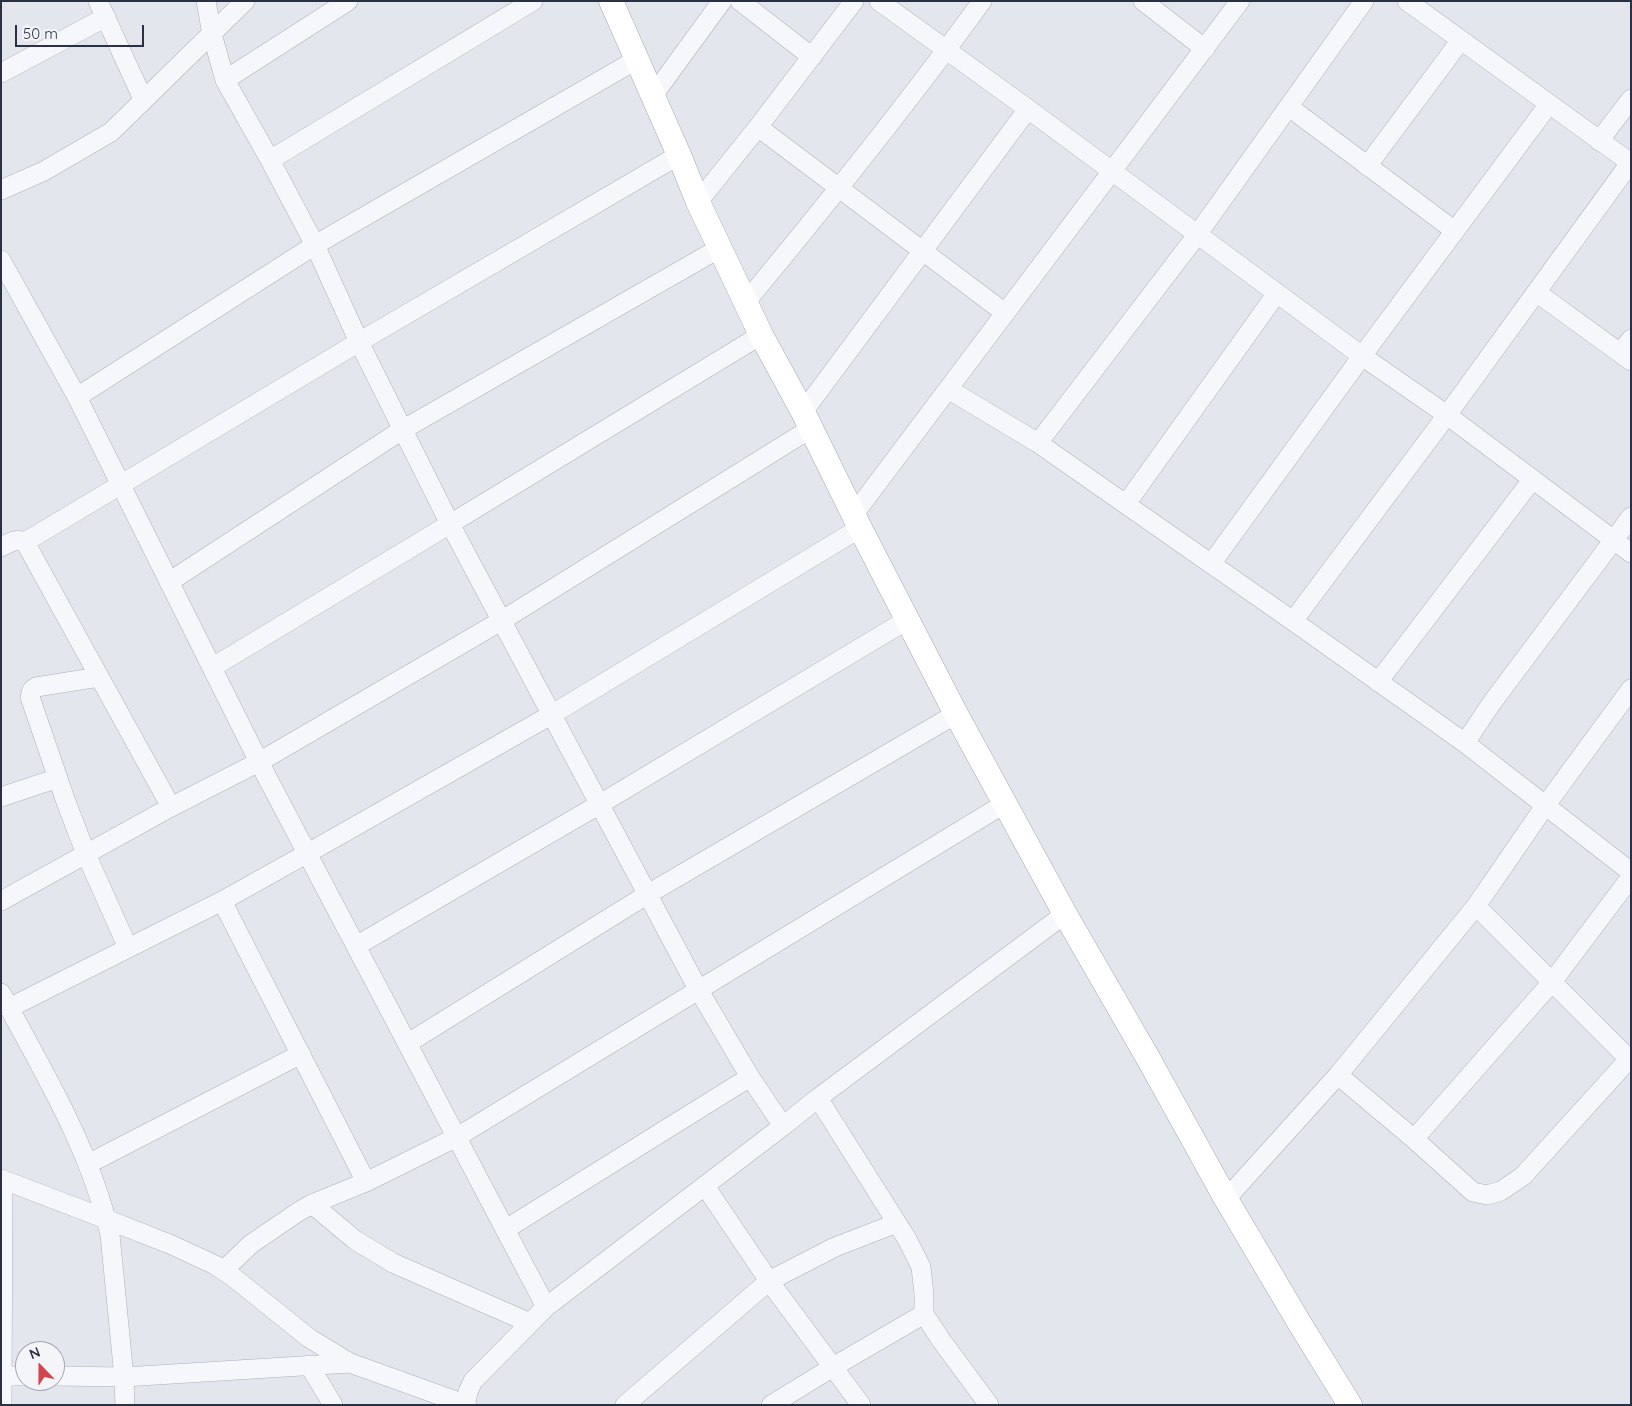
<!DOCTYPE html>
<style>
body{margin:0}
#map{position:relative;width:1632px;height:1406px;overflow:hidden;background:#e3e6ec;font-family:Quicksand,sans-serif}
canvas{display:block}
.frame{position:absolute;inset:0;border:2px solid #2a3145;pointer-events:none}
.north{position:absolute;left:15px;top:1341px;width:50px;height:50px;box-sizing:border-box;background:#f3f5f9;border:1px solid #a3a7b1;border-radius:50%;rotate:338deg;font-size:14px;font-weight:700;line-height:20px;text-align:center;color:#2a3145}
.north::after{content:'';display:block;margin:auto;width:18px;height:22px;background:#d4444d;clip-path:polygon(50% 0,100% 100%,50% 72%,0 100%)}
.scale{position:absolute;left:15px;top:25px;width:129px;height:22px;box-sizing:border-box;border:2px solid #2a3145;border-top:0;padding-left:6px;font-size:15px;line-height:18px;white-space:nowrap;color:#2a3145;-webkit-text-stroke:4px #f3f5f9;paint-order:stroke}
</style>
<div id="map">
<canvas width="1632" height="1406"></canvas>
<div class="frame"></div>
<div class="north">N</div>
<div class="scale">50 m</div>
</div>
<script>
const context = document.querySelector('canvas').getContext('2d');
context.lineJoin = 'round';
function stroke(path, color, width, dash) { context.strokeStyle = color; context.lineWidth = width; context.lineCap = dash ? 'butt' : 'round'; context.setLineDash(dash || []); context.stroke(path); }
const minor = new Path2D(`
 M98 1 143 99
 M206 1 212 34 225 80 270 160
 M740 1 812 57
 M879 1 1028 109 1362 356 1447 415 1631 553
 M1143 1 1205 49
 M1407 1 1631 163
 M1 73 106 17
 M225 80 348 1
 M652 97 722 1
 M1289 107 1455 231
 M758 127 1005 313
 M1599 141 1631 99
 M1367 166 1461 40
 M1 190 44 171 111 132 245 1
 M698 202 758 127 854 1
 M1 260 77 397
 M1536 292 1631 361
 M745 303C827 204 907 105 982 1
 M761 335 450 524 698 989 750 1077 783 1126
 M1620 353 1631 339
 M948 389 1038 443 1293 621 1465 743
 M803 412 1028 109
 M1038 443 1197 235 1364 1
 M1126 504 1277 293
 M854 514 1240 1
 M1631 517 1491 704 1465 743 1631 872
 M25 542 359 342 679 155
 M1 547C9 543 16 538 25 542L171 807
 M1211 564 1362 356 1549 104
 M169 582 402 430 720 248
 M1293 621 1447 415 1630 163
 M213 667 450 524 359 342 315 245 270 160 533 1
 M99 677 36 687 32 690 30 697 66 802 86 854 128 948
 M1378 682 1532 480
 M1 797 58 778
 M1 901 171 807 259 762 501 621 810 429
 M222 901 366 1182
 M1476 906 1631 1061
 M356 946 600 804 907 620
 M1 993C43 1071 90 1148 110 1235L124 1377 125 1405
 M9 1008 222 901 308 853 551 715 860 528
 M408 1043 648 894 956 714
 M1338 1075 1414 1139 1473 1192 1487 1195 1501 1191 1523 1176 1631 1057
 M818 1098 907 1239 921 1267 924 1294V1314L941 1340 989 1405
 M1414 1139 1552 982 1631 877
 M88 1164 301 1054
 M1 1179 106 1219 172 1245 215 1265 233 1277 309 1338 350 1363 467 1405
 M705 1186 769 1281 861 1405
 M1226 1199 1338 1075 1476 906 1545 806 1631 689
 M312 1204 355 1240 393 1263 530 1323
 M506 1229 750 1077
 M224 1270 251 1244 298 1212 312 1204 366 1182 457 1137 1004 804
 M546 1307 259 762 77 397 315 245 636 60
 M309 1365 333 1405
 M1 1376H25
 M55 1376 124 1377 350 1363
 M2 1405 3 1180
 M465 1405 468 1392 473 1381 546 1307 783 1126 818 1098 1065 914
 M625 1405 769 1281 835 1247 897 1223
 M771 1405 833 1367 924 1314`);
const major = new Path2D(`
 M611 1 679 155 698 202 761 335 803 412 860 528 956 714 1065 914 1148 1058 1226 1199 1300 1324 1350 1405`);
stroke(minor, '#acb0ba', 20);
stroke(major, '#a2a8b8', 25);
stroke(minor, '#f6f7fa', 19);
stroke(major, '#fff', 24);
</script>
